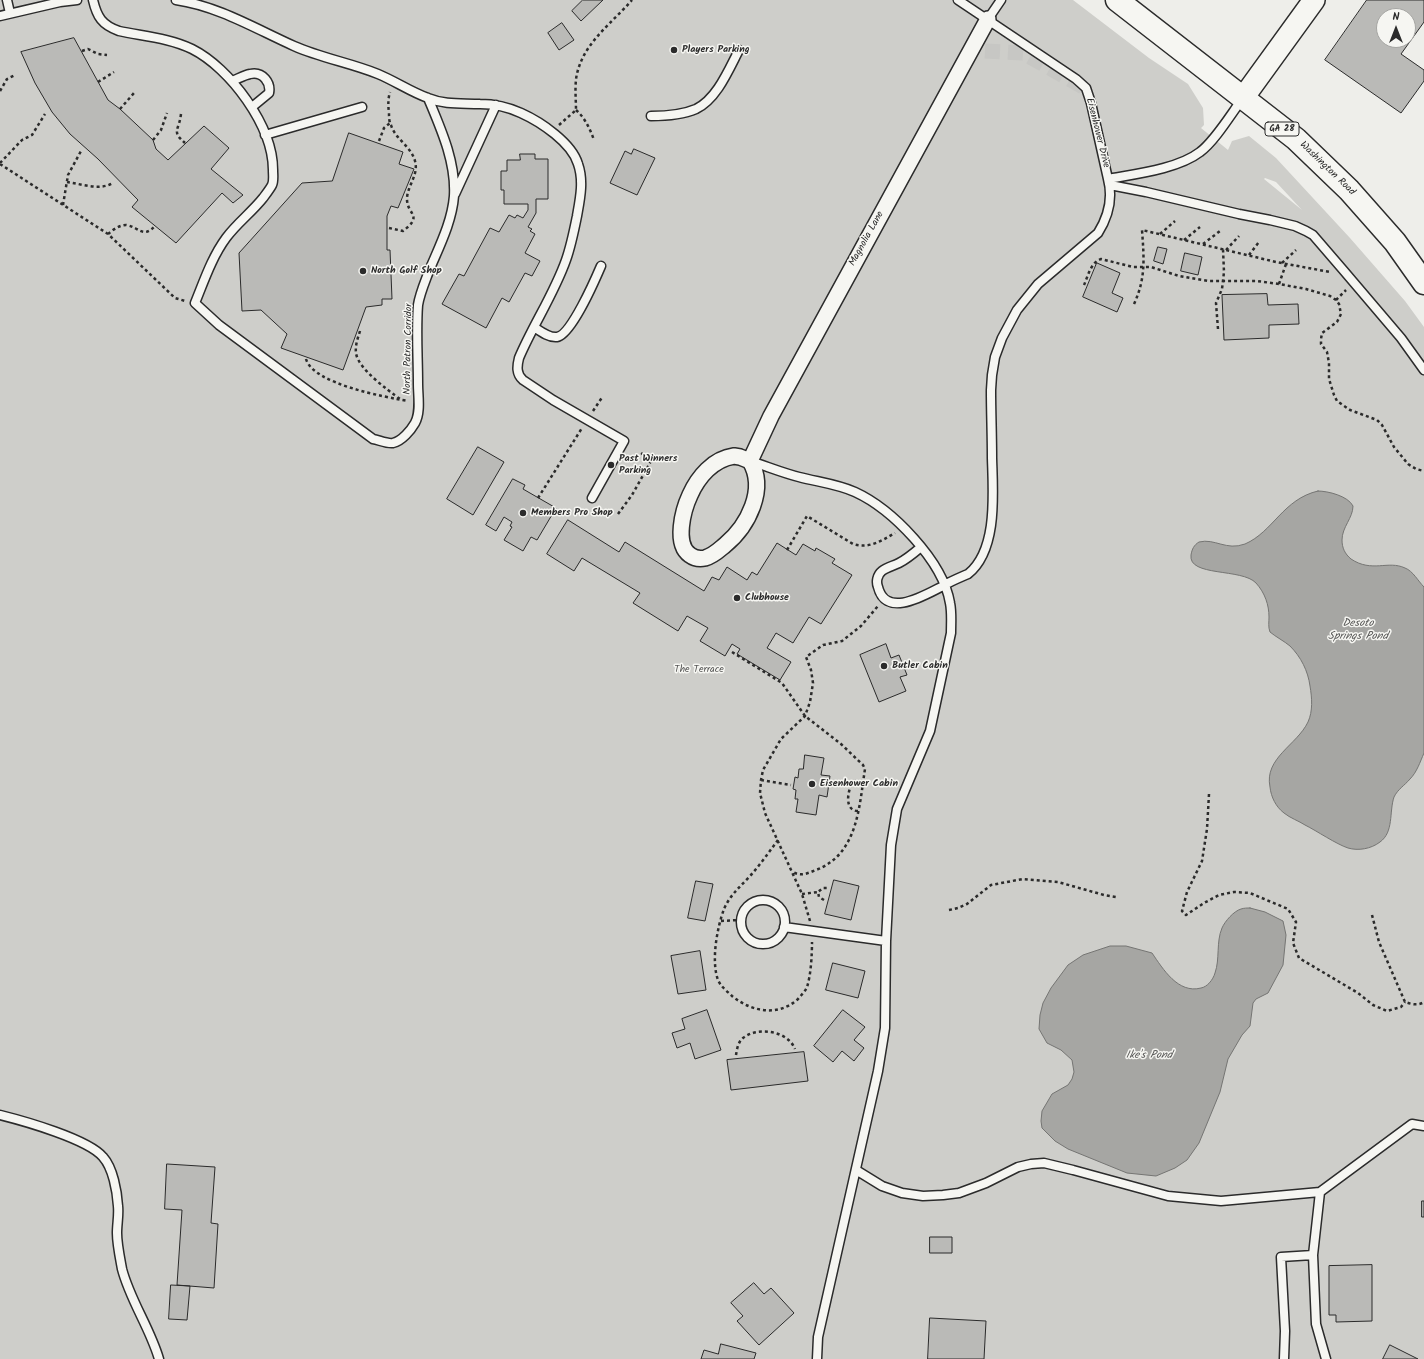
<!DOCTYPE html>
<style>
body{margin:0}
#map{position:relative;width:1424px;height:1359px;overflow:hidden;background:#eeeeea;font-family:Kalam,sans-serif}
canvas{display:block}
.north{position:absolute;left:1376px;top:8px;width:40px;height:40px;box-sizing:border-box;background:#f6f6f2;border:1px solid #a5a5a2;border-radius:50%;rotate:0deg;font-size:11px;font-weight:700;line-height:16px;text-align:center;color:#2b2b2b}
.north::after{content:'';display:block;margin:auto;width:14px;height:18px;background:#2b2b2b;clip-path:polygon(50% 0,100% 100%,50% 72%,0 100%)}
</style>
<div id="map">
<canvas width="1424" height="1359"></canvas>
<div class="north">N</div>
</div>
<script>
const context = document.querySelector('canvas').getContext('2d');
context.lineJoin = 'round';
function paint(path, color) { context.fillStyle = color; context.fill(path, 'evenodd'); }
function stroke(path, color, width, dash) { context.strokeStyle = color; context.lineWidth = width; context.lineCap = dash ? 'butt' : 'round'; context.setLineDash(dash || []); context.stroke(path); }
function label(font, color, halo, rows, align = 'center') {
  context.font = font + ' Kalam,sans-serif'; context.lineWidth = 3; context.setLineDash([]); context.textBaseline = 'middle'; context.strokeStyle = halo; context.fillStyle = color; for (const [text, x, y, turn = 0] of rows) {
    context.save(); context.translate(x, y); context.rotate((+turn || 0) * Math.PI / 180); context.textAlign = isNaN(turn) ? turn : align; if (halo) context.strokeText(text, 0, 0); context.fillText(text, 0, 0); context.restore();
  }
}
paint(new Path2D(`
 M0 0H1073L1149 58 1188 84 1203 108 1204 125 1201 128 1228 150 1232 141 1249 136 1276 158 1350 238 1405 301 1424 327V1359H0ZM1265 178 1276 182 1302 210 1264 179Z`), '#cececa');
const water = new Path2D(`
 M1318 491C1328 491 1348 496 1353 506 1353 518 1342 527 1342 540 1342 548 1345 554 1351 559 1372 573 1388 560 1405 568 1413 571 1418 581 1424 587V753C1420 762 1417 772 1410 779 1404 786 1398 789 1394 797 1389 812 1394 832 1380 842 1371 849 1358 851 1348 848 1336 844 1317 831 1305 825 1299 821 1290 818 1284 813 1276 807 1271 797 1270 787 1264 758 1297 745 1308 722 1313 711 1312 698 1310 686 1308 671 1301 657 1290 646 1284 641 1276 637 1270 632 1268 627 1269 622 1269 617 1269 605 1265 593 1256 583 1242 568 1188 577 1191 555 1192 549 1194 545 1199 542 1215 538 1226 551 1245 544 1273 532 1283 499 1318 491Z
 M1250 908 1265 912 1283 921 1286 935 1283 965 1268 993 1256 999 1253 1003 1250 1026 1242 1035 1228 1059 1220 1092 1199 1143 1187 1160 1175 1168 1156 1176 1127 1173 1068 1149 1055 1141 1042 1128 1041 1121 1042 1111 1052 1094 1068 1085 1072 1079 1074 1072 1072 1060 1061 1050 1047 1043 1039 1029 1040 1015 1043 1003 1051 988 1068 965 1083 955 1110 946H1126L1152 953C1163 969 1178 994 1201 988 1207 987 1213 980 1215 973 1220 959 1216 942 1222 928 1225 921 1234 911 1241 909 1244 908 1247 908 1250 908Z`);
paint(water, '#a6a6a3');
stroke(water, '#757573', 1);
const building = new Path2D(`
 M583 0H603L581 21 572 11Z
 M1367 0H1424V22L1401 54 1424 70V81L1401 113 1325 60ZM1384 16H1408V40H1384Z
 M562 23 574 40 559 50 548 33Z
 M74 38 108 100 120 109 153 140 156 149 168 160 204 126 229 148 211 169 243 195 233 203 222 193 176 243 132 207 138 200 98 159 70 134 52 112 35 83 21 52Z
 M349 133 403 152 399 164 414 169 398 208 391 206 387 216V250H390L392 299H382V305L366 307 343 370 281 348 287 334 261 310 242 311 239 253 302 183 332 181Z
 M634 149 655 158 637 195 610 183 625 151 631 154Z
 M520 154H535V159H548V199H536V213L528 227 532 229 530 231 535 234 525 253 540 261 532 276 525 273 509 302 502 298 486 328 442 304 459 274 464 276 490 228 499 232 509 215 515 218 517 215 523 218 528 210V204H504V190H501V171H507V160H520Z
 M1158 247 1167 249 1163 264 1154 261Z
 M1185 253 1202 257 1198 275 1181 271Z
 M1097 263 1120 273 1112 293 1123 298 1117 312 1083 297Z
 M1267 294 1268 305 1298 304 1299 324 1269 325V338L1224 340 1222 295Z
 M478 447 504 462 473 515 447 499Z
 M513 479 525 485 523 489 556 508 537 540 531 537 523 551 504 540 512 527 510 526 512 522 504 517 496 531 486 525Z
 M568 520 619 552 625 542 704 591 712 577 719 580 727 567 747 580 752 572 757 575 777 543 796 555 803 544 815 551 816 548 835 559 832 563 852 575 821 624 809 617 793 643 776 633 767 648 791 662 780 680 737 654 740 649 732 644 725 656 700 641 708 628 687 616 678 631 633 603 640 593 582 558 574 571 547 554Z
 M886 644 891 658 899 655 907 675 900 677 906 691 879 702 860 655Z
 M805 755 824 758 821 775 830 776 827 797 819 795 816 815 796 812 798 799H795L796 790 793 789 795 777 798 778 799 769H803Z
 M834 880 859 886 851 920 825 914Z
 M696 881 713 884 705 921 688 918Z
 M700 951 706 990 678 994 671 956Z
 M833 963 865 971 858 998 826 990Z
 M707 1010 721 1050 695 1059 690 1043 677 1048 672 1033 685 1029 682 1019Z
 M843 1010 865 1027 854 1040 864 1048 854 1061 842 1051 833 1062 814 1046Z
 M804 1052 808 1081 731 1090 727 1060Z
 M167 1164 215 1167 211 1223 218 1224 214 1288 177 1285 182 1210 165 1209Z
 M1422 1201H1424V1217H1422Z
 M930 1237H952V1253H930Z
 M1372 1265V1321L1336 1322V1315H1329V1266Z
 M754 1283 764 1294 771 1288 794 1313 759 1345 737 1321 743 1316 731 1303Z
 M171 1285 190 1286 187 1320 169 1319Z
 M930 1318 986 1321 984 1359H928Z
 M721 1344 756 1353 754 1359H701L704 1350 718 1354Z
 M1390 1345 1418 1359H1383Z`);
paint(building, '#babab7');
stroke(building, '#2b2b2b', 1);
stroke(new Path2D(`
 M985 51 1023 53 1083 87`), '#c7c7c4', 15, [15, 8]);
const lane = new Path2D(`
 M7 0 10 13
 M93 0C97 17 102 25 119 31 142 36 170 38 192 49 230 68 273 126 273 170 273 175 274 181 272 185 270 189 266 194 263 198 252 212 237 223 226 238 212 257 204 281 195 303L219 325 373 439C379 440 387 444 393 443 402 441 411 430 415 423 421 412 418 396 418 384 418 358 416 331 418 305 420 293 425 282 429 271 439 247 452 222 454 196 456 162 441 129 428 98
 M176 0C218 6 256 29 294 46 321 58 351 63 378 74 395 81 411 92 428 98 445 105 462 103 480 104 495 104 508 107 521 113 541 122 572 143 578 164 584 181 580 199 577 216 574 231 571 246 566 260 554 294 533 325 519 358 517 366 516 374 523 380L553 400 624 441 592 498
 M958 0 1076 79 1086 88 1091 103 1108 179C1135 174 1178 169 1200 152 1215 141 1231 114 1243 98
 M0 16 60 2 77 0
 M988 19 1001 0
 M232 81C238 79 244 75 250 74 263 71 271 83 269 93L252 107
 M651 116C666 116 682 115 696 109 717 99 729 69 739 50
 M265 135 362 107
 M1110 185 1146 192 1239 214 1270 220 1295 226 1306 231 1313 235 1344 271 1401 338 1424 370
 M455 194 496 105
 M534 327C540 331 549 338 557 337 571 335 595 280 601 266
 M750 461C766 466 783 473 799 477 818 482 837 484 855 492 892 509 943 561 950 603 952 613 951 623 951 633L930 731 897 809 891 845 886 941 885 1028 878 1071 818 1337 817 1359
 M921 547C914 553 907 559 899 563 893 566 887 567 882 571 877 575 876 582 878 587 886 619 925 595 943 586 951 581 959 578 968 574 998 550 993 493 992 458 992 435 991 412 991 390L992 375 995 357 1002 338 1017 310 1038 284 1098 233C1108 217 1113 198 1108 179
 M741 922a22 22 0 1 1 44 0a22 22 0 1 1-44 0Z
 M784 927 886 941
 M0 1115C24 1121 88 1139 103 1157 113 1168 117 1191 118 1206 119 1215 117 1224 117 1233 117 1244 120 1258 122 1269 130 1300 150 1328 159 1359
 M856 1170 882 1186 902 1193 923 1196 943 1195 959 1193 986 1183 1018 1167 1031 1164 1044 1163 1073 1170 1168 1196 1221 1201 1320 1192 1412 1124 1424 1126
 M1320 1192 1313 1255 1316 1324 1326 1359
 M1284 1359 1285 1331 1281 1257 1313 1255`);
const street = new Path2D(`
 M734 456 740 457 750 461C767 489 748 526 725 545 719 550 713 556 705 558 700 559 694 558 690 555 674 544 683 510 690 495 698 477 713 459 734 456Z
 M750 461 771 416 988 19`);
const secondary = new Path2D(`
 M1243 98 1314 0`);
const primary = new Path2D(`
 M1117 0 1296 139 1349 190 1395 242 1424 283`);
stroke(lane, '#2b2b2b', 11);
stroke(street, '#2b2b2b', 18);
stroke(secondary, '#2b2b2b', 24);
stroke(primary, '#2b2b2b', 25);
stroke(new Path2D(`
 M82 51 88 49 98 54 107 55
 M98 82 114 72
 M0 91 7 79 15 75
 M120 109 134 93
 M576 110C585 118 590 129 594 140
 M181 114C179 131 171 131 185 143
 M559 125 576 110C576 98 574 82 578 70 586 41 613 22 632 0
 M153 140 161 130 167 113
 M379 141 384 128 390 123
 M0 163 22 140 32 135 45 114
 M0 164 108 234 175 298 185 301
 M67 182C82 184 99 191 113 183
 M63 205 68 175 81 151
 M389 228 403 231C424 215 407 215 407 199 407 186 419 175 415 161 411 146 395 139 391 125 389 122 389 117 389 113 388 105 388 99 390 92
 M108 234C113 230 119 225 126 225 139 227 143 239 155 226
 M1160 234 1175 221
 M1184 240 1200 227
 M1203 244 1220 231
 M1226 250 1239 236
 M1249 255 1259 242
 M1282 263 1296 250
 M1279 284 1286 264
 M1084 285C1088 276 1091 262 1101 259L1133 267H1151L1179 276 1208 281H1257L1279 284 1306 289 1330 296 1336 300 1339 304 1341 314 1337 322 1322 333 1321 339V344L1327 352 1329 363V379L1334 395 1337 401 1350 410 1377 420 1382 425 1394 447 1408 464 1416 469 1424 471
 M1336 300 1346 290
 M1134 304C1146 278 1144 258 1142 230L1276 262 1330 272
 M1218 329 1216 303 1222 289 1224 272 1223 249
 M360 331C358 338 355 345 356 353 358 369 388 390 400 399
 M306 359C313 384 385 397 408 401
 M593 411 603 396
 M538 498 582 428
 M618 514 632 495 650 463V459L641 453
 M787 550 807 516 853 544C869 549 881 541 895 533
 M732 652 782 683 805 716 841 744 863 765 865 769C859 807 858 854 816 870 808 873 801 877 793 872
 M761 780 791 785
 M1209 794 1207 829 1202 861 1187 892 1182 911 1186 915 1204 903 1219 895 1234 892 1250 893 1288 909 1296 922 1293 943 1299 958 1358 993 1373 1005 1387 1011 1401 1007 1405 1002
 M858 811C843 811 848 787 854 781L863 782
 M778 840C769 852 760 865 750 876 740 887 730 895 724 909 717 928 711 961 718 980 721 987 727 991 732 996 752 1012 778 1017 798 999 801 995 805 992 807 987 811 975 812 954 812 942
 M802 894 818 892
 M824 900 819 897 818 892 823 888H827
 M949 910 958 908 967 904 991 885 1023 879 1058 882 1104 895 1116 897
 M1372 915 1379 942 1405 1002C1411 1004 1418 1006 1424 1002
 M721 921 740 920
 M810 921 802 894 765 813 760 793 761 780 763 770 781 739 805 716 810 702 813 683 811 670 806 657 823 645 842 641 861 626 878 606
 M736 1055C737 1049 738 1042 743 1038 758 1026 788 1031 795 1049`), '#2b2b2b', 2.5, [3, 3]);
stroke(lane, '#f6f6f2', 8);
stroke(street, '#f6f6f2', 15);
stroke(secondary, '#f6f6f2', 21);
stroke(primary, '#f6f6f2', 22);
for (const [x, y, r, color] of [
 [674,50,4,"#2b2b2b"],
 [363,271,4,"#2b2b2b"],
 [611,465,4,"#2b2b2b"],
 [523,513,4,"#2b2b2b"],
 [737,598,4,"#2b2b2b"],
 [884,666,4,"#2b2b2b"],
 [812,784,4,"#2b2b2b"]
]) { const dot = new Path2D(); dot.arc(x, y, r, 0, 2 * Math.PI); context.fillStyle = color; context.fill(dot); stroke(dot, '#f6f6f2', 1.5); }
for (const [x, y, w] of [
 [1282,129,34]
]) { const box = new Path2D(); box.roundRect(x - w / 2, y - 7, w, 14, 3); context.fillStyle = '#f6f6f2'; context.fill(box); stroke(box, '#2b2b2b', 1); }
label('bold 9px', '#2b2b2b', null, [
 ["GA 28",1282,129]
]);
label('bold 10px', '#2b2b2b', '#f6f6f2', [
 ["Players Parking",682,50],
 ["North Golf Shop",371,271],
 ["Past Winners",619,459],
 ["Parking",619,471],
 ["Members Pro Shop",531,513],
 ["Clubhouse",745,598],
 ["Butler Cabin",892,666],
 ["Eisenhower Cabin",820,784]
], 'left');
label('10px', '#2b2b2b', '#f6f6f2', [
 ["Eisenhower Drive",1097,133,76],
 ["Washington Road",1327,169,44],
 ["Magnolia Lane",867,239,-61],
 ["North Patron Corridor",409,349,-89]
]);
label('10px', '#545453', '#f6f6f2', [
 ["The Terrace",699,670]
]);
label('italic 11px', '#565655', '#f6f6f2', [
 ["Desoto",1358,624],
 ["Springs Pond",1358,637],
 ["Ike's Pond",1149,1056]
]);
</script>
